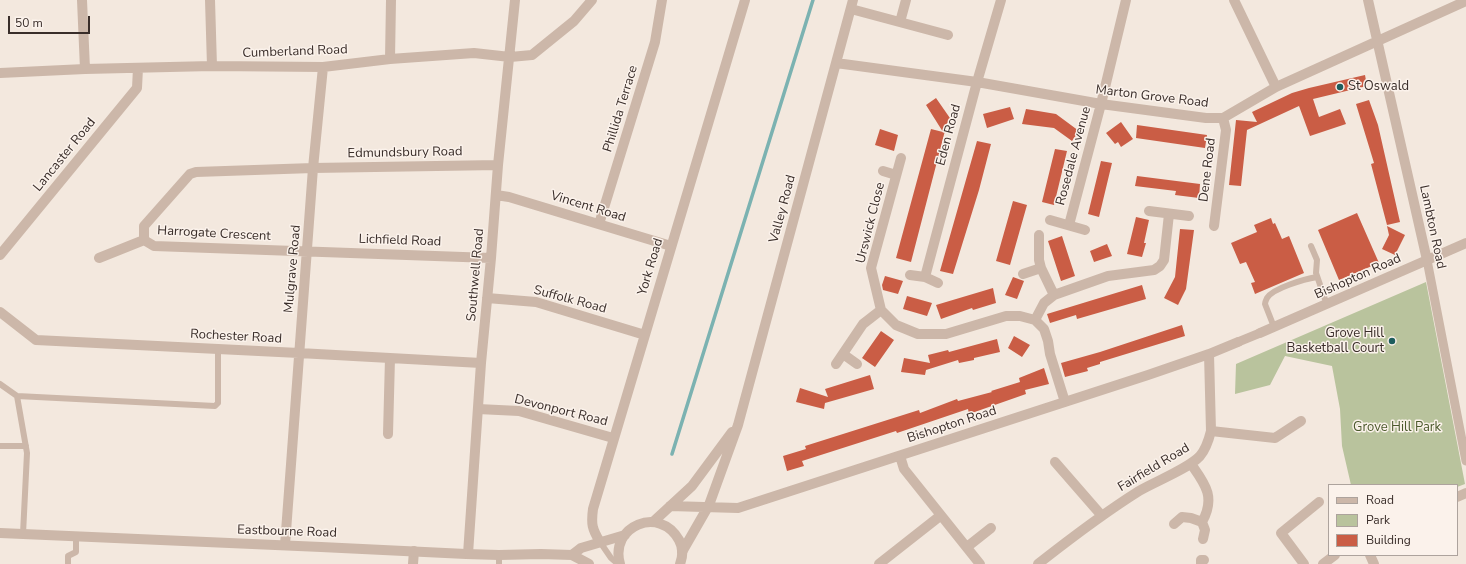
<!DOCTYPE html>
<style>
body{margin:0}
#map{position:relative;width:1466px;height:564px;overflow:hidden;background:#f3e8de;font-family:"Nunito Sans",sans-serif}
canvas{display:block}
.legend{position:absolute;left:1328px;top:484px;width:130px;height:72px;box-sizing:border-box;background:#fbf2eb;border:1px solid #ada39d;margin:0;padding:5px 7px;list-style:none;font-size:12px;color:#392d29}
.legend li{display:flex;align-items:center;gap:8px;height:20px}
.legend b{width:20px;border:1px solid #ada39d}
.scale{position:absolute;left:8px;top:16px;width:82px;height:18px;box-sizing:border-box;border:2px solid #392d29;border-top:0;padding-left:5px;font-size:12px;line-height:14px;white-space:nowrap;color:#392d29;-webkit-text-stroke:3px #fbf2eb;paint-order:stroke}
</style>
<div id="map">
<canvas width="1466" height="564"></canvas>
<ul class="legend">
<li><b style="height:5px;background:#ccb7a9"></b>Road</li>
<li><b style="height:11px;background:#b9c39d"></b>Park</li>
<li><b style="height:11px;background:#ca5d45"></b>Building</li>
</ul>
<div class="scale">50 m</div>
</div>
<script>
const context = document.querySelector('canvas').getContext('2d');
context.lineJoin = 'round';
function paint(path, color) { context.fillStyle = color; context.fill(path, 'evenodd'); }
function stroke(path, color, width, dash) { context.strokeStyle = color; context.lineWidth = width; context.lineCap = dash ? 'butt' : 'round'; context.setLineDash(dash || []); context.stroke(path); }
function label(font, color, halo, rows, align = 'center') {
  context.font = font + ' "Nunito Sans",sans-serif'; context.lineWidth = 3; context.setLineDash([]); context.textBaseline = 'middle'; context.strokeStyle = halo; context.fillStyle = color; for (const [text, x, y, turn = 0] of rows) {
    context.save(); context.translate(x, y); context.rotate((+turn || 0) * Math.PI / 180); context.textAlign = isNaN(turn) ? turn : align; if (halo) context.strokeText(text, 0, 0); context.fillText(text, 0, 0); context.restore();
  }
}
paint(new Path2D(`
 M1426 282 1465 484 1457 487V485H1351L1342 446 1340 409 1332 366 1285 356 1270 385 1235 394 1236 364Z`), '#b9c39d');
stroke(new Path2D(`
 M672 454 813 0`), '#7bb2b1', 3.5);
paint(new Path2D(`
 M1365 75 1367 86 1313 99 1319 117 1340 109 1346 124 1310 136 1299 106 1247 130 1241 186 1229 185 1236 120 1257 122 1252 112 1292 93 1309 88Z
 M936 98 952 121 947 123 911 262 896 258 931 129 943 132 926 105Z
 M1369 100 1378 125 1400 222 1387 225 1371 164 1374 163 1356 104Z
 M1010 107 1014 119 987 128 983 114Z
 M1026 109 1056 114 1079 131 1072 141 1054 128 1022 124Z
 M1121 122 1133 139 1121 147 1118 142 1115 144 1106 133Z
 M1137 125 1207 135 1205 148 1136 138Z
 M880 129 898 135 894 151 875 145Z
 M977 141 991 144 979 190 953 274 940 271Z
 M1055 149 1067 151 1054 205 1042 202Z
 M1101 161 1112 163 1099 217 1088 214Z
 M1137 176 1200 184 1199 198 1175 195 1176 191 1135 186Z
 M1013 201 1027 205 1010 265 996 261Z
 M1357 213 1379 263 1339 280 1318 230Z
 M1136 217 1149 220 1144 243H1146L1142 257 1127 254Z
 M1271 218 1273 224 1275 223 1282 239 1289 236 1304 273 1255 294 1251 283 1255 282 1246 262 1240 264 1231 243 1257 232 1254 225Z
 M1387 226 1405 235 1395 255 1382 249 1389 235Z
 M1180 229 1194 230 1186 289 1178 305 1164 298 1175 277Z
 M1062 236 1075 276 1061 281 1048 241Z
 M1107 244 1112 256 1094 262 1090 251Z
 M885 276 903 281 898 294 883 290 882 285Z
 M1013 277 1024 281 1017 299 1005 295Z
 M1142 285 1146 299 1077 319 1076 315 1050 323 1047 314Z
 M993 288 996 303 973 310 972 308 941 319 936 305Z
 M907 296 932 303 927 316 903 309Z
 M1182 325 1185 336 1100 362V364L1087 368 1088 371 1065 377 1061 363 1100 352Z
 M881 331 894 340 875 367 862 358Z
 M1014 336 1030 345 1022 357 1008 348Z
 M997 339 1000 352 974 358V360L959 363 958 360 926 370 925 375 901 372 904 358 930 363 928 355 948 350 949 352Z
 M1044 368 1049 384 1025 390 1026 394 969 414 968 409 897 433 896 431 802 461 804 466 787 471 783 456 806 449 805 446 919 410 920 413 957 399 958 401 992 392 991 391 1020 382 1019 378Z
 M870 375 874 389 825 403 824 409 796 402 800 388 828 397 825 389Z`), '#ca5d45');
stroke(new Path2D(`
 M1311 246 1317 260 1316 273 1327 305
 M1274 327 1265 304C1265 302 1266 300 1267 298 1273 288 1305 279 1317 277
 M0 384 17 396 215 406 218 403V349
 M17 396 27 453 23 534
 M0 446H26
 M600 542 611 558 618 564
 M499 555V564
 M68 564V556L76 552V536`), '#ccb7a9', 6);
stroke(new Path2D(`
 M1427 260 1466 461
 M1238 342 1260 333`), '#ccb7a9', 9);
stroke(new Path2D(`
 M82 0 85 69
 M210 0 212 66
 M1234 0 1276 87
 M1368 0 1427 260
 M851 9 948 35
 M900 22 906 0
 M390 59 391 0
 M836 63 977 82 1101 104 1206 118H1223L1276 87 1466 1
 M0 73 85 69 212 66 323 67 390 59 474 53 510 57 532 55 574 21 592 0
 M901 158 871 268 881 310 896 325 918 334H946L1006 316H1020L1035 320 1044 329 1048 341 1050 354 1065 402
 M883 171 896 175
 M496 195 509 197 671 246
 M1149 211 1189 216
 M1050 220 1085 230
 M599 224 655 42 662 0
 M1069 225 1101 104 1126 0
 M1214 226 1226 130 1223 118
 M1039 235V260L1041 268 1054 295
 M144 240V226L190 174 196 172 313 168 498 165
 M144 240 154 246 491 258
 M0 255 137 88 138 68
 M99 258 144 240
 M1023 274 1041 268
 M910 275 925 277 938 283
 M925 277 977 82 1001 0
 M487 298 536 302 645 335
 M0 312 36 340 299 353 481 363
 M1035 320 1044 303 1054 295 1108 276 1154 270 1160 266 1164 260 1169 214
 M1260 333 1466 243
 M843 354 857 364
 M836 364 863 324 881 310
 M478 409 519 411 613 438
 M1211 431 1275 438 1301 421
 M388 434 390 358
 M900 456 904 469 980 564
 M1055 462 1102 516
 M1191 464C1205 484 1216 497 1202 522L1205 530 1203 539
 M1457 497 1466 493
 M670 506 738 508 1148 375 1209 354 1238 342
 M653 522 692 486 732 432
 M1174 524 1182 517 1191 518 1202 522
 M600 542C592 529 591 524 593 509L745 0
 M285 545 313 168 323 67
 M967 547 991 528
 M682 552 709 505 738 425 853 0
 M468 554 481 363 491 258 498 165 515 0
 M1370 555 1374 564
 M413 564 414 551
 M879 564 940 516
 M1038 564C1071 538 1104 513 1139 491 1156 481 1188 469 1200 456 1206 449 1209 439 1211 431L1209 354
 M1201 564V560H1204
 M1304 564 1281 533 1319 502
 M1323 564 1335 555`), '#ccb7a9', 10);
stroke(new Path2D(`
 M0 533 321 547 466 554 499 555 541 554 572 555 589 564
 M572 555 581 548 625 535
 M620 564C609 526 660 505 679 540 683 547 683 556 680 564`), '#ccb7a9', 10);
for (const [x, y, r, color] of [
 [1340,87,4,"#1d5d5d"],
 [1392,341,4,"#1d5d5d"]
]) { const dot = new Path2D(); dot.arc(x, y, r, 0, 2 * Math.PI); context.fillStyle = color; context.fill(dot); stroke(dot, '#fbf2eb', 1.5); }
label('13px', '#392d29', '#fbf2eb', [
 ["Cumberland Road",295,52,-2],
 ["Marton Grove Road",1152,97,7],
 ["Phillida Terrace",621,109,-73],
 ["Eden Road",949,135,-75],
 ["Edmundsbury Road",405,153,-1],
 ["Lancaster Road",65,155,-51],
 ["Rosedale Avenue",1074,156,-75],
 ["Dene Road",1208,170,-83],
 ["Vincent Road",588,207,17],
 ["Valley Road",783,209,-75],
 ["Urswick Close",871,223,-76],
 ["Lambton Road",1432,227,78],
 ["Harrogate Crescent",214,234,3],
 ["Lichfield Road",400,241,2],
 ["York Road",651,267,-73],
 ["Mulgrave Road",293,269,-85],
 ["Southwell Road",476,275,-85],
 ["Bishopton Road",1358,277,-24],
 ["Suffolk Road",570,300,15],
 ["Rochester Road",236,337,3],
 ["Devonport Road",561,411,14],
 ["Bishopton Road",952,425,-18],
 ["Fairfield Road",1154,468,-31],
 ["Eastbourne Road",287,532,2]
]);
label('13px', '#392d29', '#fbf2eb', [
 ["St Oswald",1348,87],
 ["Grove Hill",1384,334,"right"],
 ["Basketball Court",1384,349,"right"]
], 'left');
label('13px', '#4b592c', '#fbf2eb', [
 ["Grove Hill Park",1397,428]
]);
</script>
